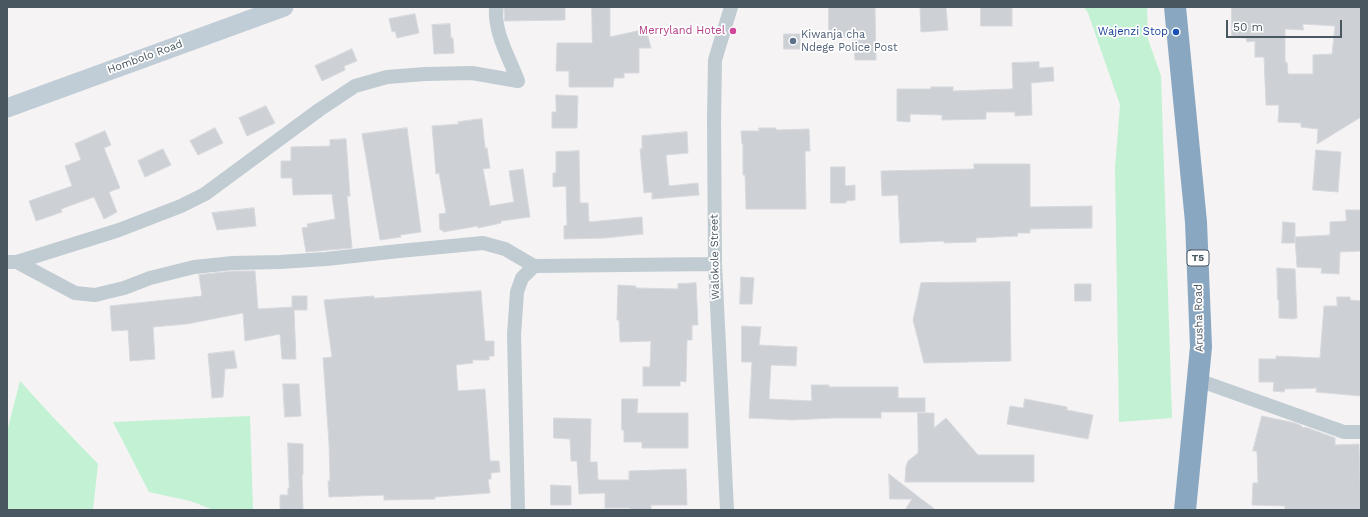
<!DOCTYPE html>
<style>
body{margin:0}
#map{position:relative;width:1368px;height:517px;overflow:hidden;background:#f5f3f3;font-family:"Work Sans",sans-serif}
canvas{display:block}
.frame{position:absolute;inset:0;border:8px solid #495761;pointer-events:none}
.scale{position:absolute;left:1226px;top:20px;width:116px;height:18px;box-sizing:border-box;border:2px solid #495761;border-top:0;padding-left:5px;font-size:12px;line-height:14px;white-space:nowrap;color:#495761;-webkit-text-stroke:3px #fff;paint-order:stroke}
</style>
<div id="map">
<canvas width="1368" height="517"></canvas>
<div class="frame"></div>
<div class="scale">50 m</div>
</div>
<script>
const context = document.querySelector('canvas').getContext('2d');
context.lineJoin = 'round';
function paint(path, color) { context.fillStyle = color; context.fill(path, 'evenodd'); }
function stroke(path, color, width, dash) { context.strokeStyle = color; context.lineWidth = width; context.lineCap = dash ? 'butt' : 'round'; context.setLineDash(dash || []); context.stroke(path); }
function label(font, color, halo, rows, align = 'center') {
  context.font = font + ' "Work Sans",sans-serif'; context.lineWidth = 3.5; context.setLineDash([]); context.textBaseline = 'middle'; context.strokeStyle = halo; context.fillStyle = color; for (const [text, x, y, turn = 0] of rows) {
    context.save(); context.translate(x, y); context.rotate((+turn || 0) * Math.PI / 180); context.textAlign = isNaN(turn) ? turn : align; if (halo) context.strokeText(text, 0, 0); context.fillText(text, 0, 0); context.restore();
  }
}
paint(new Path2D(`
 M1084 7H1147L1148 39 1161 76 1172 418 1119 422 1115 168 1120 105 1088 13Z
 M20 381 51 415 98 464 93 510H7V432Z
 M250 416 253 510H214L190 501 149 492 113 422Z`), '#c2f2d3');
const building = new Path2D(`
 M504 7H565V20L505 21Z
 M592 7H610V37L646 29 651 48H639V73H624V78H614L613 87H569V71H556L557 43H592Z
 M829 7H875L876 60H855L854 46H852V37L829 38Z
 M946 7 948 30 921 32 920 8Z
 M981 7H1012V26H981Z
 M1232 7H1361V117L1317 144 1318 129 1301 127V123L1278 122 1279 105H1266L1264 57H1255V41L1247 42 1246 38 1232 37ZM1303 24 1335 26 1332 54 1313 55V74H1288L1287 62H1285V29L1303 30Z
 M415 14 419 33 397 38 395 31 392 32 389 19Z
 M450 24 451 38H453L454 53 434 54 432 25Z
 M784 34H800V49H784Z
 M352 49 357 61 344 66 345 70 322 81 315 66Z
 M1039 62V68L1053 67 1054 81 1031 83 1032 115 1015 116V112H986V119L942 120V115L910 114V122L897 121V89H931V87H953V91L1013 89 1012 63Z
 M556 95 578 96 577 128H552V112H556Z
 M266 106 275 123 247 136 239 118Z
 M482 119 485 148H487L490 168 483 169 490 206 514 202 509 171 523 169 530 217 501 221V223L478 228V226L443 232V230H440L439 214 446 213 439 173 436 174 432 126 459 124 458 122Z
 M215 128 223 143 198 155 190 141Z
 M407 128 421 232 400 235 401 237 380 240 362 134Z
 M759 128H776V130L809 129 810 151H805L806 209H746L745 175H743V144H742L741 131H759Z
 M105 131 111 145 104 148 120 188 109 192 117 212 104 219 94 197 61 209 62 212 36 221 29 201 72 186 65 166 81 160 75 144Z
 M687 132 688 153 666 155 669 186 698 183 699 195 652 199V192L644 193 640 149H642V136Z
 M346 139 350 196H347L352 248 306 252 302 228 308 227 307 224 335 219 332 194 293 195 292 178H281V161H291V147L330 146V140Z
 M163 149 171 165 145 177 138 161Z
 M1316 150 1341 152 1338 192 1313 190Z
 M579 151 580 203H588L589 222 642 217 643 234 605 238 564 239V226L567 225 566 186 553 187V173H556V152Z
 M974 164H1030V207L1092 206V228L1030 229V233H1017L1018 236 976 238V242L944 243V241L900 243 898 195 882 196 881 171 974 169Z
 M831 167H845V186L855 185V200L846 201V203H831Z
 M254 208 256 226 217 230 212 213Z
 M1346 210H1361V251L1340 252 1339 274 1321 273 1322 268 1297 267 1295 237 1330 235V222L1346 221Z
 M1283 222 1295 223V243H1282Z
 M1277 268 1295 269 1297 318H1295V319L1279 318V300H1278Z
 M234 271H255L258 309 292 307V296H307V310H294L296 359H282L280 334 245 341 243 313 187 324 153 327 155 359 130 361 128 330 112 331 110 306 202 296 199 275Z
 M741 277 754 278 752 304H740Z
 M1010 282 1011 361 924 363 913 320 921 283Z
 M696 283 698 325H692V340H687L686 382 680 381V386H643V367H650L651 341 620 342 619 320H617L618 285 636 286V288L678 289V284Z
 M1075 284H1091V301H1075Z
 M481 291 485 341H494V356H489V360H472L473 363 456 365 458 391 485 389 490 461H499L500 472 491 473V479H488L490 493 435 497V499L384 500V495L329 497 328 481H330L329 443 323 358 332 357 324 300 374 296V298Z
 M1337 297H1350V300L1361 301V396L1316 392 1317 388 1285 389 1284 392 1273 391 1274 382H1259V359H1276V356L1320 358 1324 306H1337Z
 M742 326 761 327 759 345 797 347 796 366 771 365 769 399 812 401 811 385H829V387H898V398H925V412H881V418H833L793 420 749 418 752 362H742Z
 M234 351 237 368 225 369 223 397 212 398 208 354Z
 M283 384H299L301 416 285 417Z
 M622 399H638L637 413H688V448H642V442H624V430H622Z
 M1025 399 1067 407V410L1093 415 1088 439 1007 424 1010 406 1023 408Z
 M918 413H934V428L946 418 978 455H1034V482H905L906 466 908 461 918 453Z
 M1262 416 1295 423 1302 426 1301 427 1308 428 1335 438V445L1359 444 1361 510H1285V506L1252 505 1253 483H1258L1257 451H1253Z
 M554 418 591 419 590 462H597L598 480H629V471L686 469 687 505H651V510H630V508H605V493L579 494 577 461H571L570 439 554 438Z
 M288 443 303 444V475H302L303 510H280V495H288V488H289Z
 M889 474 920 498 936 510H905L912 499H890Z
 M551 485 571 486V505H551Z`);
paint(building, '#cdd0d5');
stroke(building, '#d7d9de', 1);
stroke(new Path2D(`
 M496 7C494 33 509 57 518 81
 M7 262H17L119 230 181 206 205 194 319 110 355 86 387 77 425 74 472 73 518 81
 M17 262 75 293 95 295 124 288 150 278 194 267 233 263 280 262 326 259 399 251 483 243 505 249 534 266
 M1198 380 1344 432H1361
 M518 510 514 335 517 292 522 278 534 266 715 264
 M727 510 715 264 714 120 715 60 731 7`), '#c0cbd2', 14);
stroke(new Path2D(`
 M7 108 284 7`), '#c0ccd6', 19);
stroke(new Path2D(`
 M1175 7 1196 222 1201 347 1185 510`), '#8aa7c2', 22);
for (const [x, y, r, color] of [
 [733,31,4,"#d1479c"],
 [1176,32,4,"#1a4fb4"],
 [793,41,4,"#5c6f8a"]
]) { const dot = new Path2D(); dot.arc(x, y, r, 0, 2 * Math.PI); context.fillStyle = color; context.fill(dot); stroke(dot, '#fff', 1.5); }
for (const [x, y, w] of [
 [1198,258,22]
]) { const box = new Path2D(); box.roundRect(x - w / 2, y - 8, w, 16, 3); context.fillStyle = '#fff'; context.fill(box); stroke(box, '#495761', 1); }
label('bold 10px', '#495761', null, [
 ["T5",1198,258]
]);
label('11px', '#b23c85', '#fff', [
 ["Merryland Hotel",725,31]
], 'right');
label('11px', '#164399', '#fff', [
 ["Wajenzi Stop",1168,32]
], 'right');
label('11px', '#4e5e75', '#fff', [
 ["Kiwanja cha",801,35],
 ["Ndege Police Post",801,48]
], 'left');
label('11px', '#495761', '#fff', [
 ["Hombolo Road",145,57,-20],
 ["Walokole Street",715,257,-91],
 ["Arusha Road",1199,318,-91]
]);
</script>
